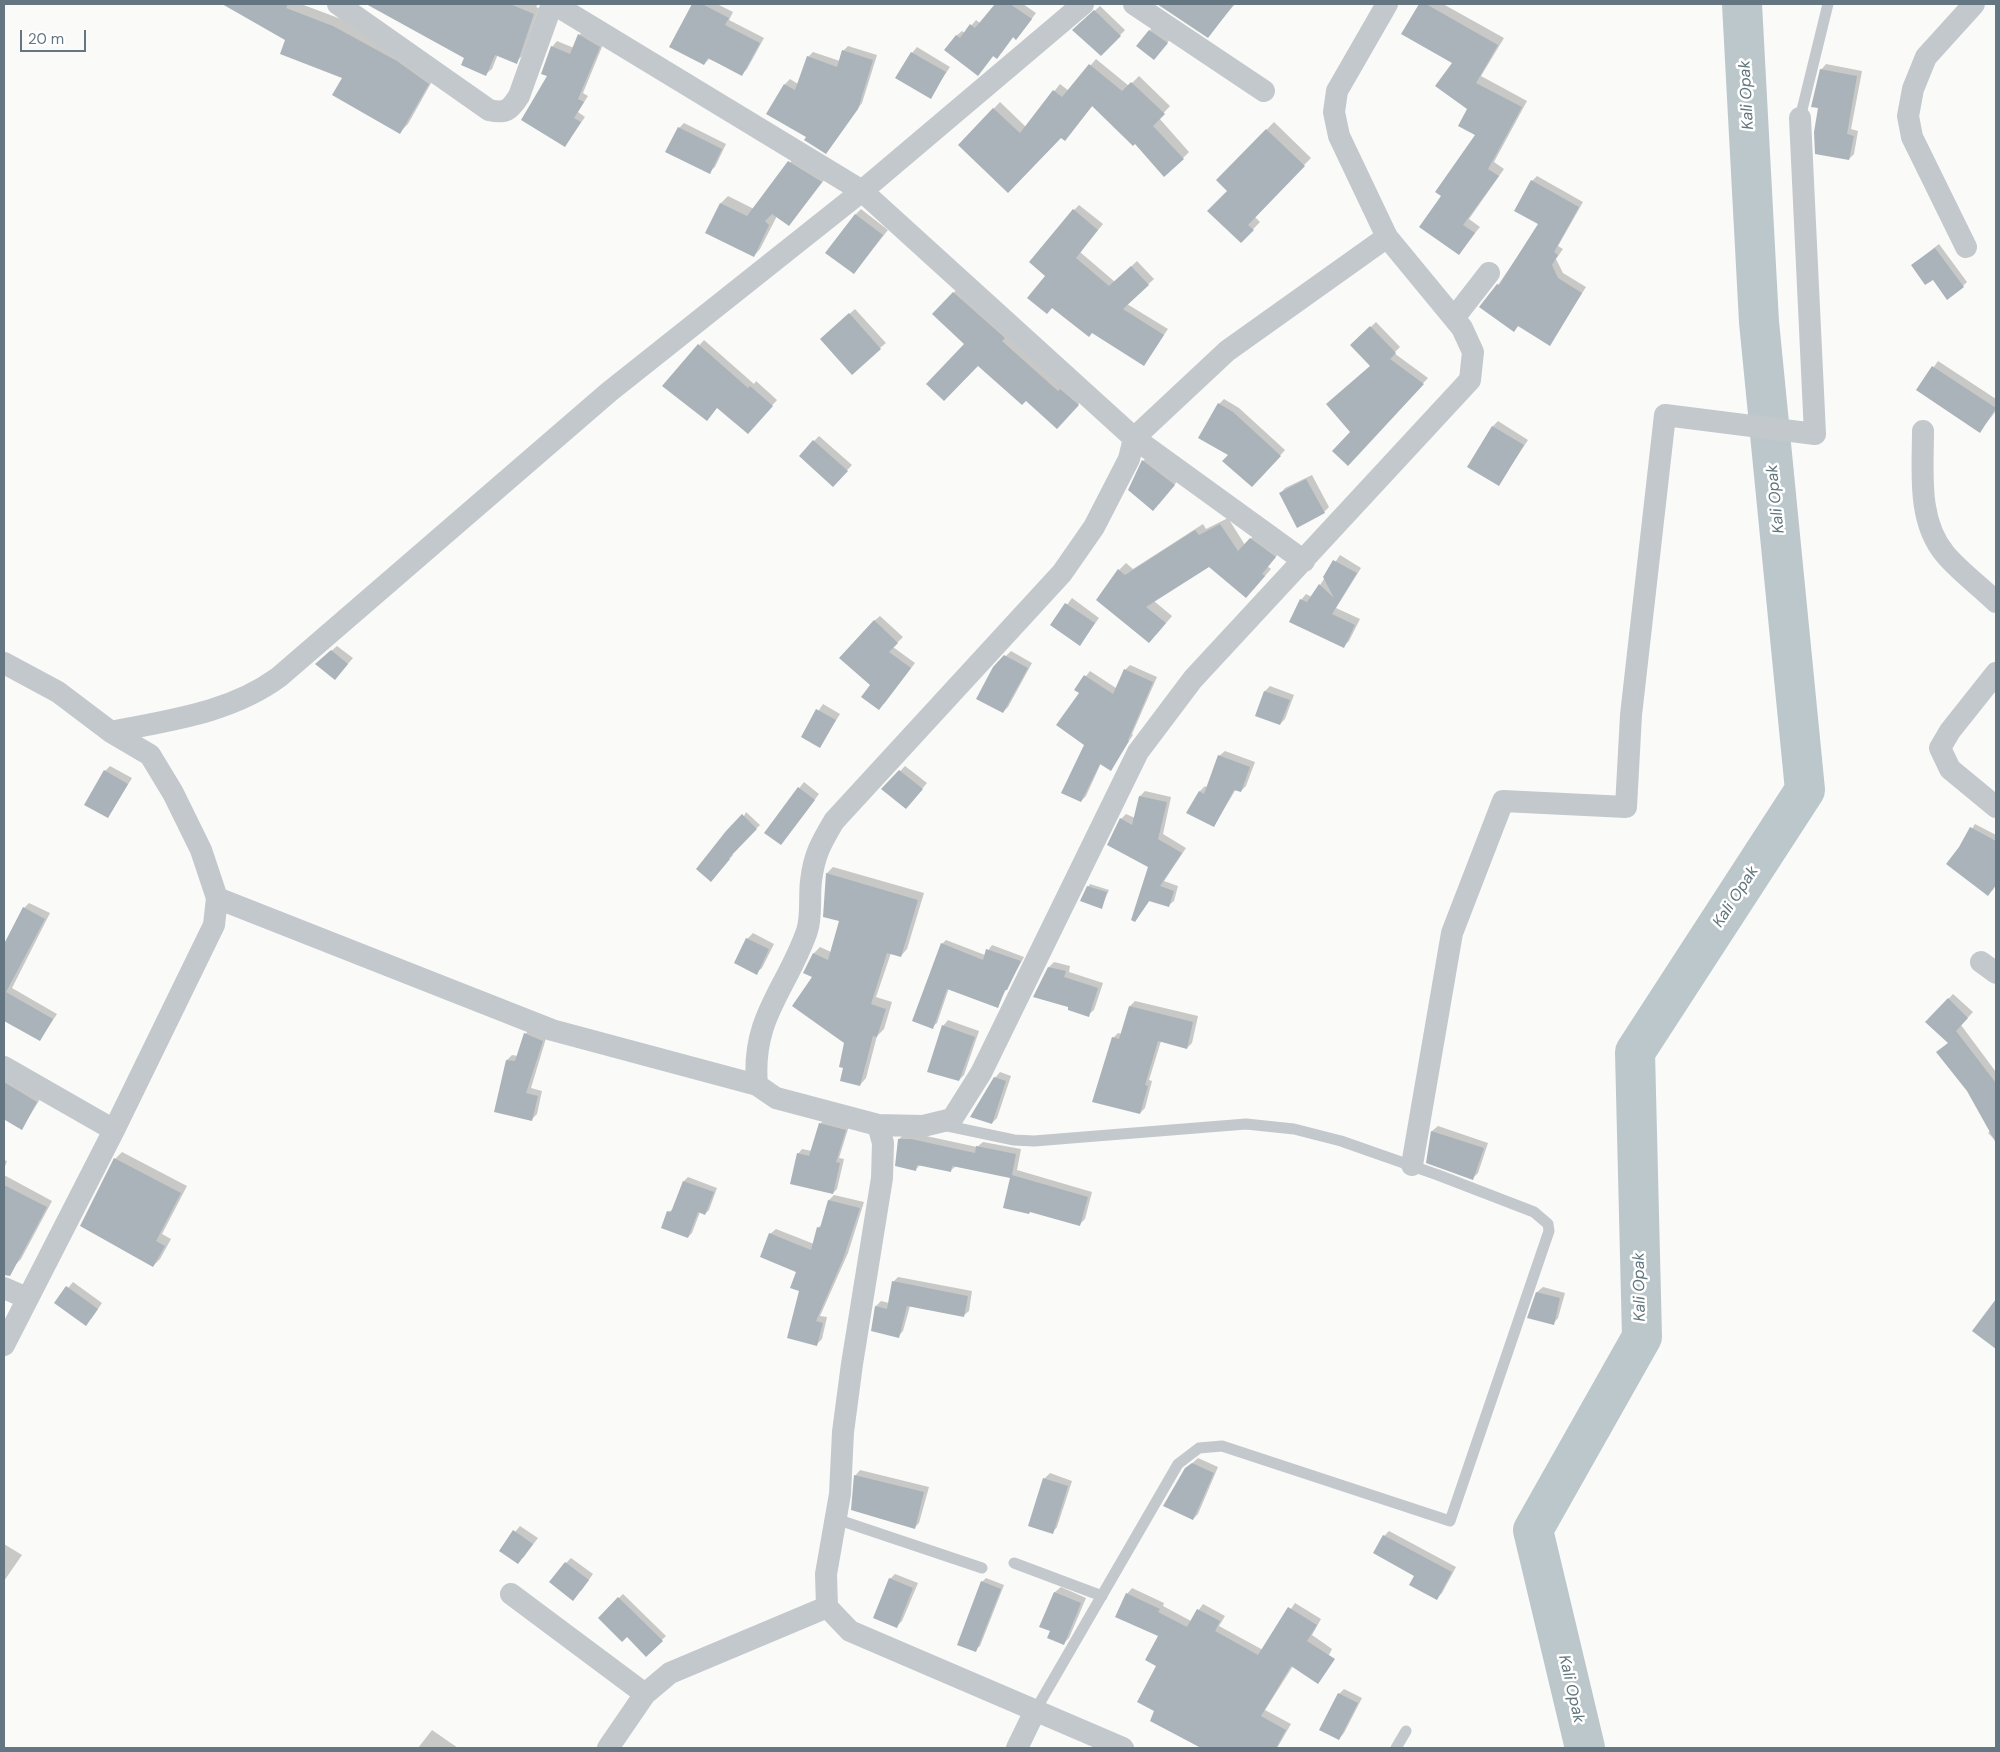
<!DOCTYPE html>
<style>
body{margin:0}
#map{position:relative;width:2000px;height:1752px;overflow:hidden;background:#fafaf8;font-family:"DM Sans",sans-serif}
canvas{display:block}
.frame{position:absolute;inset:0;border:5px solid #657683;pointer-events:none}
.scale{position:absolute;left:20px;top:30px;width:66px;height:22px;box-sizing:border-box;border:2px solid #657683;border-top:0;padding-left:6px;font-size:15px;line-height:18px;white-space:nowrap;color:#657683;-webkit-text-stroke:4px #fff;paint-order:stroke}
</style>
<div id="map">
<canvas width="2000" height="1752"></canvas>
<div class="frame"></div>
<div class="scale">20 m</div>
</div>
<script>
const context = document.querySelector('canvas').getContext('2d');
context.lineJoin = 'round';
function paint(path, color) { context.fillStyle = color; context.fill(path, 'evenodd'); }
function stroke(path, color, width, dash) { context.strokeStyle = color; context.lineWidth = width; context.lineCap = dash ? 'butt' : 'round'; context.setLineDash(dash || []); context.stroke(path); }
function label(font, color, halo, rows, align = 'center') {
  context.font = font + ' "DM Sans",sans-serif'; context.lineWidth = 5; context.setLineDash([]); context.textBaseline = 'middle'; context.strokeStyle = halo; context.fillStyle = color; for (const [text, x, y, turn = 0] of rows) {
    context.save(); context.translate(x, y); context.rotate((+turn || 0) * Math.PI / 180); context.textAlign = isNaN(turn) ? turn : align; if (halo) context.strokeText(text, 0, 0); context.fillText(text, 0, 0); context.restore();
  }
}
paint(new Path2D(`
 M246 4H301L341 19 435 76 408 124 400 132 343 77 287 39 240 13Z
 M368 4H538L536 7 539 8 522 56 516 62 498 54 492 69 486 74 466 57Z
 M693 4H717L733 12 729 20 764 38 747 69 742 74 709 59 704 64 671 47Z
 M996 4H1023L1036 13 1021 33 1016 38 1014 36 1002 52 994 55 983 69 956 36 962 31 965 33 976 20 980 23Z
 M1159 4H1235L1208 36Z
 M1421 4H1443L1504 38 1481 76 1527 101 1494 162 1504 169 1469 219 1480 227 1458 254 1443 196 1477 135 1454 63 1403 34Z
 M1100 6 1125 30 1101 55 1079 25Z
 M1155 25 1172 37 1159 53 1150 30Z
 M585 30 604 42 583 93 588 96 578 112 585 117 565 146 552 47 557 41 574 48 579 35Z
 M848 46 877 55 862 103 826 152 785 84 790 79 798 84 808 57 813 52 840 61 843 51Z
 M917 47 950 67 930 97 912 53Z
 M1096 59 1129 86 1139 76 1170 106 1159 118 1189 152 1183 158 1135 142 1093 105 1071 133 1061 136 959 145 1000 102 1026 127 1060 84 1069 91Z
 M1826 64 1862 71 1851 129 1858 131 1854 154 1849 159 1820 107 1821 70Z
 M1274 122 1311 158 1254 216 1260 222 1241 242 1229 191 1218 180Z
 M684 123 726 144 715 167 709 172 679 128Z
 M796 155 828 175 789 225 777 216 760 249 754 256 707 232 721 203 728 196 754 209Z
 M1537 176 1583 202 1558 246 1563 249 1556 259 1563 273 1586 287 1550 344 1519 325 1513 331 1498 285 1540 224 1532 181Z
 M1079 205 1103 224 1080 252 1115 282 1137 261 1154 279 1127 304 1168 329 1144 364 1047 276 1074 210Z
 M861 209 888 230 854 273 855 215Z
 M1939 244 1967 282 1963 286 1933 279 1912 265Z
 M960 286 1084 398 1063 421 965 344 934 314Z
 M855 309 886 343 880 348 827 334Z
 M1376 322 1400 347 1394 353 1428 378 1348 464 1352 432 1372 365 1352 345Z
 M704 340 754 384 756 381 777 400 753 427 718 407 664 385Z
 M1938 361 1996 399V411L1980 431 1918 390Z
 M1224 399 1239 408 1285 450 1257 481 1219 404Z
 M1498 421 1528 440 1499 484 1493 426Z
 M819 436 852 465 838 480 814 441Z
 M1148 456 1179 479 1159 504 1129 490 1143 461Z
 M1312 475 1329 507 1324 512 1280 494 1285 488Z
 M1228 518 1245 545 1257 532 1282 550 1267 566 1271 569 1253 590 1209 566 1154 601 1172 616 1156 635 1119 570 1126 563 1133 569 1203 524 1206 529Z
 M1340 555 1361 568 1336 608 1360 619 1349 641 1344 646 1301 600 1306 594 1312 597Z
 M1072 598 1099 618 1080 644 1052 625Z
 M880 616 903 637 893 647 915 663 884 704 872 685 874 621Z
 M337 646 353 658 335 679 317 664Z
 M1011 651 1032 663 1008 707 1003 712 994 668Z
 M1130 665 1157 677 1132 734 1133 735 1112 766 1101 763 1086 796 1081 801 1085 745 1081 693 1076 689 1090 671 1116 688 1125 670Z
 M1270 686 1294 695 1285 719 1280 724 1256 715 1265 691Z
 M823 704 840 714 820 746 802 736Z
 M1225 751 1255 762 1246 786 1241 791 1236 789 1214 826 1188 812 1200 791 1205 786 1208 788 1219 756Z
 M110 766 132 778 108 817 105 771Z
 M905 766 927 783 911 802 883 789Z
 M804 782 819 794 781 844 765 832Z
 M1145 791 1171 797 1163 834 1186 848 1164 881 1178 886 1174 901 1168 906 1150 900 1135 921 1149 866 1121 819 1126 814 1135 818 1140 796Z
 M746 812 760 825 731 853 733 855 715 876Z
 M1975 824 1996 835V885L1992 891 1960 848Z
 M833 867 924 893 907 949 901 956 891 953 876 997 892 1002 884 1029 877 1036 866 1078 860 1085 845 1067 846 1042 814 977V953L820 947 831 952 840 920 824 916 827 873Z
 M1090 884 1109 890 1101 908 1088 887Z
 M29 903 50 913 12 988 57 1014 40 1040 4 1020V944L24 908Z
 M753 933 774 944 762 968 756 973 747 939Z
 M946 940 985 955 992 945 1024 957 997 1006 949 988 937 1023 932 1027 942 944Z
 M1054 962 1070 966 1069 972 1103 983 1094 1010 1088 1015 1070 1006 1049 967Z
 M1953 994 1973 1012 1961 1025 1996 1072V1141L1988 1133 1990 1131 1949 1043 1927 1022Z
 M1135 1001 1198 1016 1192 1043 1187 1048 1161 1041 1149 1080 1152 1081 1145 1108 1140 1113 1113 1038 1118 1033 1122 1034 1130 1006Z
 M948 1020 979 1031 964 1075 959 1080 943 1026Z
 M531 1029 547 1035 531 1088 542 1091 537 1114 532 1119 507 1060 512 1055 518 1056 525 1034Z
 M1000 1072 1011 1076 997 1118 992 1123 995 1078Z
 M4 1073 42 1096 22 1128 4 1118Z
 M825 1119 849 1126 839 1158 844 1159 837 1189 833 1193 798 1154 802 1149 812 1151 820 1124Z
 M1438 1126 1488 1143 1478 1173 1473 1178 1427 1162 1432 1131Z
 M904 1134H917L977 1147 983 1142 1021 1149 1017 1170 1092 1192 1085 1219 1080 1224 1012 1177 956 1166 950 1171 920 1165 916 1169 899 1139Z
 M122 1152 187 1186 162 1234 171 1239 160 1259 153 1266 115 1159Z
 M4 1160 7 1161 4 1169Z
 M4 1175 52 1201 21 1259 15 1265 4 1260Z
 M688 1177 717 1188 709 1210 705 1214 700 1212 692 1233 688 1237 669 1212 674 1208 684 1181Z
 M834 1195 864 1202 848 1253 820 1316 827 1317 822 1339 817 1344 800 1291 797 1271 770 1234 776 1229 814 1244 818 1228 823 1223 829 1200Z
 M898 1277 972 1291 969 1311 963 1316 910 1306 903 1331 898 1337 872 1330 876 1306 881 1301 889 1303 893 1282Z
 M73 1282 102 1303 91 1319 56 1303Z
 M1543 1287 1565 1293 1558 1318 1553 1324 1537 1292Z
 M1198 1458 1218 1467 1198 1514 1193 1519 1186 1469Z
 M860 1470 929 1487 919 1523 914 1528 855 1476Z
 M1050 1473 1072 1481 1057 1527 1052 1533 1029 1526 1045 1478Z
 M520 1526 538 1538 523 1558 500 1550Z
 M1389 1531 1456 1567 1442 1593 1437 1598 1384 1536Z
 M4 1544 22 1555 4 1581Z
 M571 1558 593 1574 581 1591 566 1563Z
 M895 1574 918 1583 902 1621 897 1626 890 1579Z
 M986 1578 1004 1585 980 1646 975 1650 982 1582Z
 M1061 1587 1086 1598 1069 1638 1064 1643 1052 1631 1041 1626 1055 1592Z
 M1132 1588 1164 1603 1163 1606 1191 1621 1203 1604 1225 1616 1219 1626 1263 1650 1295 1603 1321 1619 1312 1635 1332 1649 1319 1674 1293 1666 1265 1710 1291 1724 1277 1748H1202L1151 1720 1156 1710 1160 1636 1127 1594Z
 M623 1594 666 1636 646 1655 627 1635 599 1618Z
 M1344 1689 1362 1698 1344 1733 1339 1739V1694Z
 M432 1730 458 1748H418Z`), '#0003');
stroke(new Path2D(`
 M1585 1748 1533 1530 1642 1337 1635 1052 1805 790 1759 322 1742 4`), '#bbc7cb', 40);
paint(new Path2D(`
 M222 4H288L286 8 333 26 397 61 429 84 400 134 332 95 342 78 280 54 285 40Z
 M366 4H510L534 14 517 64 495 55 486 76 461 65 464 58Z
 M692 4H702L729 18 725 25 760 43 742 76 708 58 704 65 669 47Z
 M995 4H1010L1032 19 1016 40 1013 37 997 59 993 56 978 76 944 50 956 35 960 38 970 24 975 28Z
 M1157 4H1234L1208 38Z
 M1419 4H1426L1498 45 1476 83 1522 107 1488 169 1499 176 1463 225 1475 233 1459 255 1419 227 1441 196 1435 192 1475 135 1458 126 1467 109 1435 86 1452 63 1401 34Z
 M1094 10 1121 36 1101 56 1072 30Z
 M1149 30 1168 43 1154 60 1136 46Z
 M578 34 600 47 578 99 584 102 574 118 581 122 565 147 521 120 547 76 541 74 551 46 570 54Z
 M842 50 873 60 858 109 826 154 804 140 806 137 766 114 784 84 795 90 807 56 837 67Z
 M911 52 946 72 931 99 895 78Z
 M1089 64 1122 91 1131 82 1165 114 1153 126 1184 159 1164 177 1135 144 1133 146 1092 106 1065 141 1061 138 1008 193 958 145 993 108 1020 133 1053 90 1062 97Z
 M1820 69 1857 76 1847 134 1854 136 1849 160 1815 154 1814 132 1818 108 1811 107Z
 M678 127 722 149 710 174 665 152Z
 M1266 129 1305 166 1248 225 1254 230 1241 243 1207 211 1227 191 1216 180Z
 M788 161 822 182 789 226 772 214 765 221 769 225 754 257 705 233 720 203 747 216Z
 M1531 180 1579 207 1554 252 1558 255 1552 265 1558 278 1582 293 1550 346 1518 326 1514 332 1479 307 1497 284 1499 285 1538 224 1514 211Z
 M1073 209 1098 230 1076 258 1109 286 1131 266 1149 285 1123 309 1164 335 1144 366 1092 333 1089 337 1052 308 1047 314 1027 298 1045 276 1029 262Z
 M855 214 883 235 854 274 825 253Z
 M1935 248 1964 287 1947 300 1933 280 1925 285 1911 265Z
 M953 292 1005 338 1002 341 1058 391 1060 389 1079 405 1057 429 1026 401 1022 405 978 366 944 401 926 384 964 344 932 314Z
 M849 313 881 349 852 375 820 339Z
 M1370 326 1396 353 1390 359 1424 384 1348 466 1332 451 1350 432 1326 404 1370 366 1350 345Z
 M698 344 748 388 750 386 773 406 748 434 717 408 707 421 662 386Z
 M1932 366 1996 408 1980 433 1916 390Z
 M1218 403 1233 412 1281 456 1252 487 1222 461 1228 455 1198 438Z
 M1492 426 1524 445 1499 486 1467 467Z
 M813 440 848 471 833 487 799 456Z
 M1142 460 1175 485 1153 511 1128 490Z
 M1306 479 1325 513 1297 528 1279 493Z
 M1220 524 1238 551 1250 538 1276 557 1262 574 1265 576 1246 598 1209 567 1146 607 1166 623 1149 643 1096 600 1118 569 1125 575 1195 530 1199 535Z
 M1333 560 1357 573 1332 614 1355 625 1344 648 1289 622 1300 599 1307 602 1319 584 1334 598 1323 577Z
 M1065 603 1095 623 1080 646 1050 625Z
 M874 620 898 643 889 652 911 668 879 710 861 697 870 685 839 658Z
 M331 650 348 664 335 680 315 664Z
 M1004 655 1028 668 1003 713 976 699 993 667Z
 M1124 669 1153 682 1128 740 1129 741 1111 771 1100 764 1081 802 1061 793 1084 745 1056 725 1079 693 1074 690 1084 675 1113 694Z
 M1264 691 1290 700 1280 725 1255 716Z
 M816 709 836 720 820 748 801 737Z
 M1218 755 1250 767 1241 792 1234 790 1214 827 1186 813 1199 791 1204 794Z
 M104 770 128 784 108 818 84 805Z
 M899 770 923 789 906 809 881 789Z
 M798 787 815 800 781 845 764 833Z
 M1139 796 1167 802 1158 839 1182 853 1160 886 1174 891 1169 907 1149 901 1135 922 1131 920 1148 867 1107 845 1120 818 1132 825Z
 M742 814 757 829 729 858 730 859 711 882 696 869 726 831Z
 M1970 827 1996 841V885L1988 896 1946 864 1959 847Z
 M826 873 918 900 901 957 887 953 871 1004 886 1009 877 1037 873 1036 860 1086 840 1081 843 1068 839 1067 844 1043 792 1006 812 977 803 973 813 953 828 960 839 921 823 917Z
 M1087 886 1107 892 1102 909 1080 901Z
 M23 907 45 919 6 992 53 1019 40 1041 4 1021V944Z
 M746 938 769 949 757 975 734 963Z
 M941 943 983 960 986 949 1021 961 1007 990H1005L998 1008 947 989 933 1029 912 1021Z
 M1048 967 1066 971 1064 977 1098 988 1089 1017 1068 1010V1007L1033 997Z
 M1948 998 1968 1018 1956 1031 1996 1083V1143L1967 1091 1936 1052 1948 1043 1925 1022Z
 M1129 1006 1193 1022 1187 1049 1158 1041 1145 1085 1148 1086 1140 1114 1092 1102 1112 1037 1119 1039Z
 M942 1025 975 1037 959 1081 927 1072Z
 M524 1033 543 1041 526 1093 538 1096 532 1121 494 1112 506 1060 515 1061Z
 M994 1077 1006 1081 992 1124 970 1117Z
 M4 1082 37 1102 22 1130 5 1120 4 1123Z
 M819 1123 846 1130 836 1162 840 1163 833 1194 790 1184 797 1153 809 1156Z
 M1431 1131 1484 1148 1473 1180 1426 1163Z
 M898 1139H911L975 1153 976 1146 1016 1154 1012 1175 1088 1197 1080 1226 1030 1212 1029 1214 1003 1208 1010 1178 952 1166 951 1172 917 1165 916 1171 895 1166Z
 M114 1158 181 1193 156 1241 165 1246 153 1267 80 1226Z
 M683 1181 714 1192 705 1215 698 1212 688 1238 661 1228 667 1211 671 1212Z
 M4 1185 47 1207 10 1276 4 1275Z
 M828 1200 860 1208 843 1259 816 1321 823 1323 817 1346 787 1338 799 1291 790 1288 796 1272 760 1257 769 1233 811 1250 817 1227 820 1228Z
 M892 1281 968 1296 964 1317 907 1306 899 1338 871 1331 875 1306 887 1309Z
 M66 1286 98 1309 86 1326 54 1303Z
 M1536 1292 1560 1298 1554 1325 1527 1318Z
 M1996 1299V1349L1972 1331Z
 M1192 1463 1214 1473 1193 1520 1163 1506 1185 1468Z
 M854 1475 924 1492 915 1529 851 1510Z
 M1043 1478 1068 1486 1053 1534 1028 1526Z
 M513 1530 533 1544 518 1564 499 1551Z
 M1383 1535 1452 1572 1437 1600 1409 1585 1414 1576 1373 1553Z
 M565 1562 589 1580 573 1601 549 1582Z
 M889 1578 913 1588 897 1628 873 1618Z
 M981 1581 1001 1589 976 1652 957 1645Z
 M1054 1592 1081 1603 1064 1645 1047 1638 1050 1631 1039 1627Z
 M1126 1593 1160 1609 1158 1612 1187 1627 1197 1609 1220 1621 1215 1631 1258 1655 1288 1607 1317 1625 1307 1641 1335 1659 1318 1684 1291 1666 1261 1716 1286 1730 1276 1748H1201L1150 1721 1154 1711 1137 1702 1156 1666 1145 1660 1158 1636 1115 1617Z
 M618 1597 663 1641 646 1657 627 1637 622 1642 598 1618Z
 M1338 1693 1358 1703 1339 1740 1319 1730Z`), '#aab3b9');
stroke(new Path2D(`
 M1800 118 1828 4
 M943 1125 1014 1140 1034 1141 1246 1124 1294 1129 1341 1141 1438 1175 1534 1212 1548 1224 1549 1231 1450 1521 1222 1446 1199 1448 1178 1464 1035 1711
 M836 1519 982 1568
 M1014 1563 1102 1596
 M1396 1748 1406 1731`), '#c3c8cc', 11);
stroke(new Path2D(`
 M338 4 489 110C506 114 510 110 519 96L552 4
 M554 4 862 191 1134 438 1304 561
 M1134 4 1264 91
 M1966 247 1912 137 1908 116 1913 89 1926 57 1974 4
 M1454 318 1489 273
 M1923 431C1923 472 1917 520 1945 554 1960 572 1980 586 1996 602
 M4 663 58 692 111 732 150 755 173 793 201 850 217 898 214 925 114 1130 4 1345
 M1996 673 1950 731 1940 748 1950 769 1996 807
 M111 732C170 720 230 713 279 677L609 392 862 191 1083 4
 M217 898 552 1030 757 1085
 M1981 962 1996 973
 M4 1067 114 1130
 M878 1125 923 1126 952 1119 981 1073 1138 752 1193 679 1470 380 1473 352 1462 328 1387 237 1339 136 1334 112 1337 91 1387 4
 M1412 1165 1452 933 1503 801 1626 807 1631 715 1665 415 1815 434 1800 118
 M4 1288 27 1298
 M511 1594 645 1694
 M608 1748 645 1694 670 1673 827 1607
 M1017 1748 1035 1711
 M1123 1748 850 1631 827 1607 826 1574 840 1494 843 1432 852 1364 882 1178 883 1143 878 1125 776 1098 757 1085C751 1017 787 989 807 931 812 916 809 897 811 881 814 855 821 843 834 821L1062 573 1094 527 1129 459 1134 438 1227 351 1387 237`), '#c3c8cc', 22);
label('italic 16px', '#60757c', '#fff', [
 ["Kali Opak",1747,95,-93],
 ["Kali Opak",1776,499,-96],
 ["Kali Opak",1736,897,-57],
 ["Kali Opak",1640,1287,-91],
 ["Kali Opak",1571,1689,77]
]);
</script>
